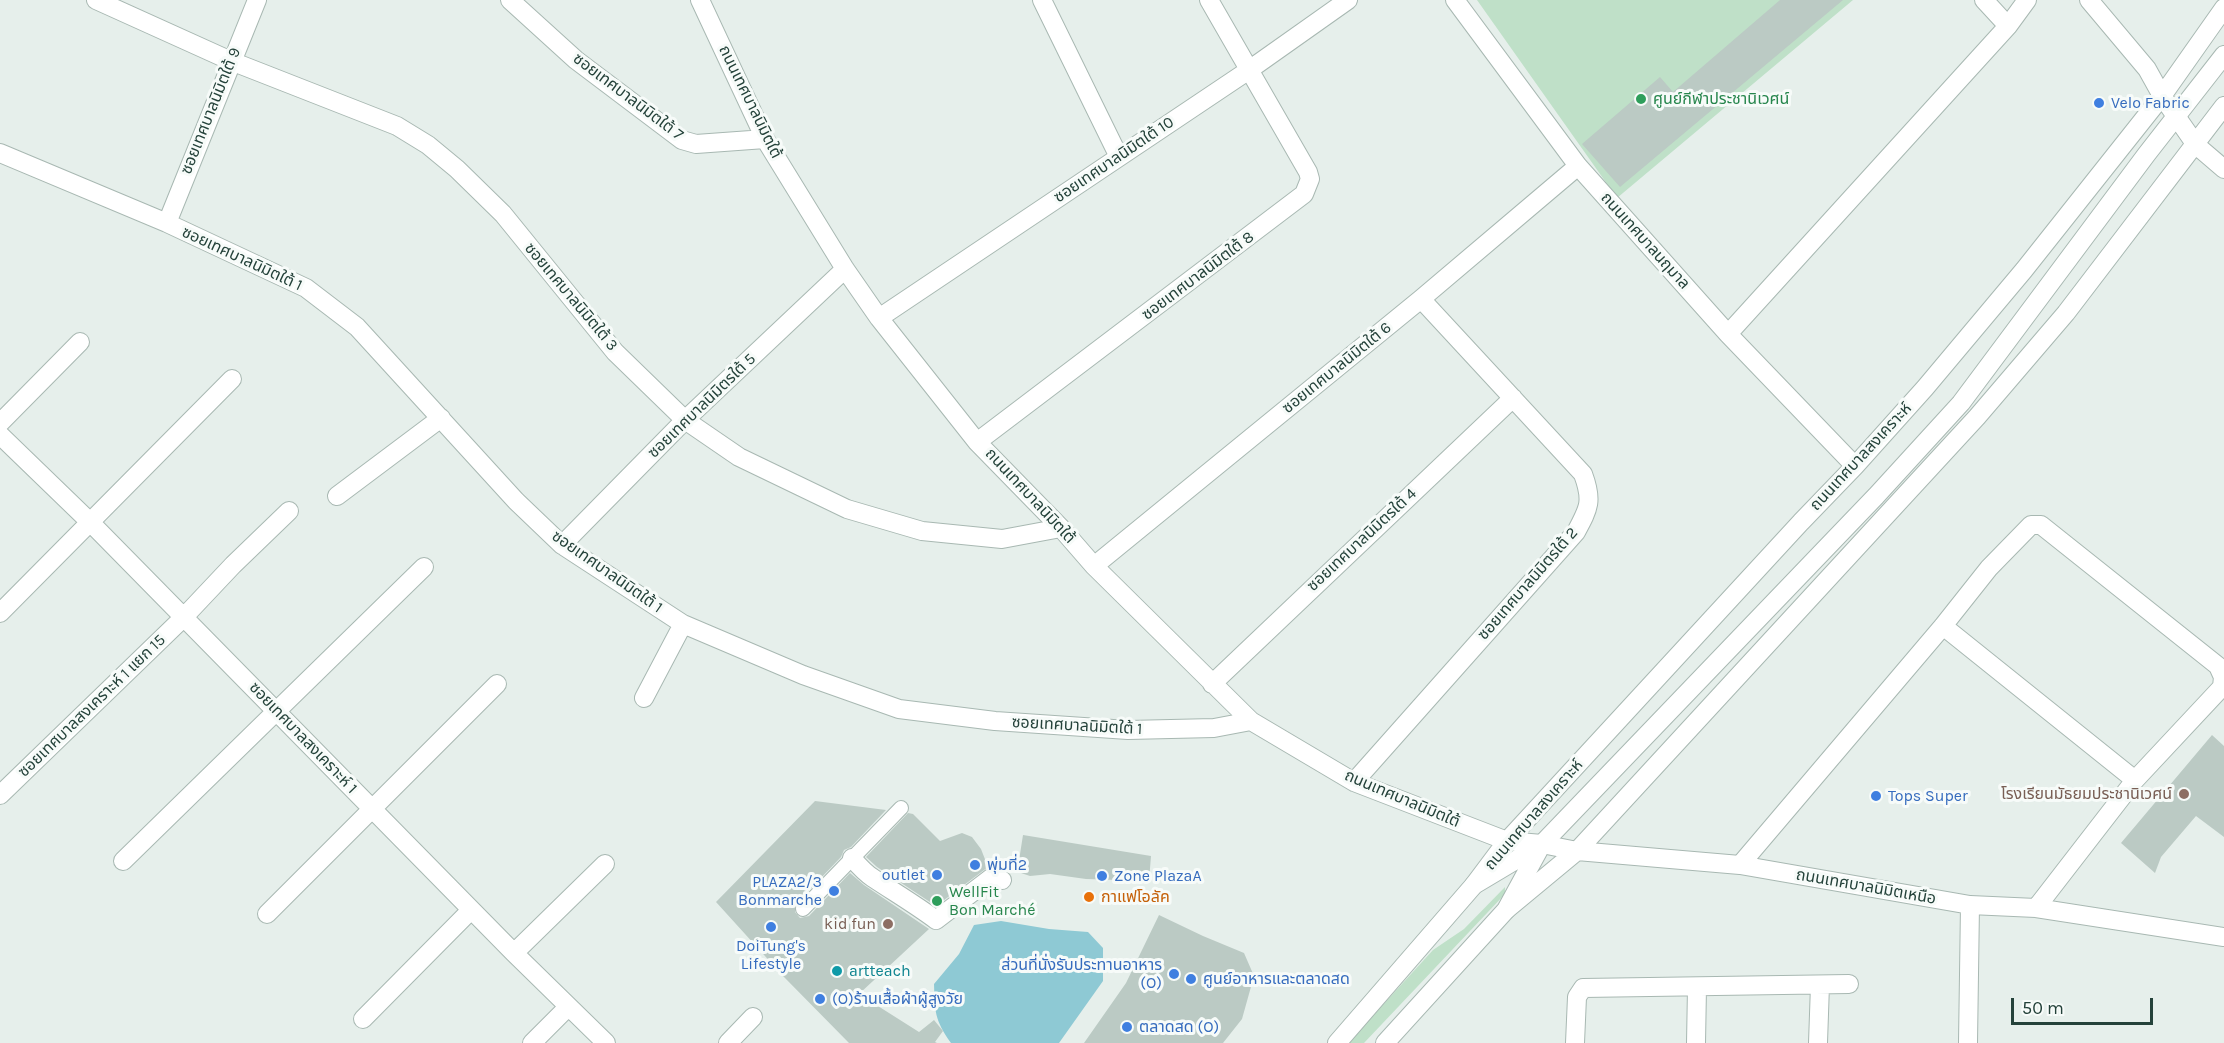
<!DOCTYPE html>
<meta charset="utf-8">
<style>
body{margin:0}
#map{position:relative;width:2224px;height:1043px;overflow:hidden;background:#e6efeb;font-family:Karla,sans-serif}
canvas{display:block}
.scale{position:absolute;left:2011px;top:998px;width:142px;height:27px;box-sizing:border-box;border:3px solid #24423a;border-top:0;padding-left:8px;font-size:18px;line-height:21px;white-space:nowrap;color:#24423a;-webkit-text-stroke:4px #f7fbf9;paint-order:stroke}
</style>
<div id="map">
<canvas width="2224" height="1043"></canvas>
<div class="scale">50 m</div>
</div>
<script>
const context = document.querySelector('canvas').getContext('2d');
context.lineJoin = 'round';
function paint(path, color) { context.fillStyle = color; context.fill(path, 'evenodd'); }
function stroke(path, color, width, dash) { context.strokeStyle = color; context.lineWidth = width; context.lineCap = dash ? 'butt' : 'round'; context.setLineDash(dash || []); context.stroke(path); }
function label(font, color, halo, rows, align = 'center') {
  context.font = font + ' Karla,"Noto Sans Thai",sans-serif'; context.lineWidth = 6; context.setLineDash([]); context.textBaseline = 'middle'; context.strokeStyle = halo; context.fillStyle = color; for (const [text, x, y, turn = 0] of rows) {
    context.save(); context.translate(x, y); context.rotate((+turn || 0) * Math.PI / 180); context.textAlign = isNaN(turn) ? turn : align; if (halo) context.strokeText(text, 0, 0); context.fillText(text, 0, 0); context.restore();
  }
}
paint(new Path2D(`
 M1477 0H1853L1617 198Z
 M1505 887V894L1364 1043H1348L1433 950 1464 929Z`), '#bfe0c8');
paint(new Path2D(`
 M1001 921 1049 929 1088 932 1103 948V981L1059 1043H951C934 1019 935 1011 934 984L959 954 974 925Z`), '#8ec9d4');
paint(new Path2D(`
 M1780 0H1843L1620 187 1582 144 1660 77 1673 92Z
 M2212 735 2224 746V837L2196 816 2161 857 2155 873 2121 843Z
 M815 801 886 810 851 847 844 850 841 857 797 903 795 912 800 918 809 916 850 873 864 885 929 929 859 994 919 1032 934 1020 943 1031 935 1042 937 1043H849L784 977 716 902Z
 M908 813 913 814 940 841 962 833 972 837 981 849 988 867 936 906 877 867 866 857Z
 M1023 835 1151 856 1149 881 1086 879 1050 874 1030 876 1021 873 1018 867Z
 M1159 915 1203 936 1244 953 1254 976 1242 1019 1223 1043H1084L1126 983Z`), '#bbcac4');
const pedestrian = new Path2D(`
 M803 909 901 808`);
const minor = new Path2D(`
 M96 0 231 61 397 126 428 145 457 169 503 214 615 352 685 420 739 457 847 509 922 531 1002 539 1061 528
 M510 0 576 60 682 140 696 144 765 139
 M700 0 765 139 845 269 879 318 977 442 1061 528 1094 566 1251 721 1354 782 1507 841 1542 844 1577 851 1740 865 1970 905 2036 908 2224 937
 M1042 0 1119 157
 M1455 0 1578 166 1728 334 1855 466
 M1984 0 2008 26
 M2089 0 2147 69 2162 96 2196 145 2224 169
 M0 153 167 223 306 288 357 327 516 501 562 545 683 624 803 675 899 709 995 721 1128 730 1214 728 1251 721
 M167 223 257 0
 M879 318 1249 70 1348 0
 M1728 334 2008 26 2027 0
 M0 423 80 342
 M0 435 91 523 514 953 606 1043
 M977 442 1304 194 1310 179 1308 172 1209 0
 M337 496 441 418
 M562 545 685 420 845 269
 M1094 566 1421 299 1578 166
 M0 613 232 379
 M1943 626 2135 780
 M1212 684 1513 398
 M644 698 683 624
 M1354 782 1576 532C1589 508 1593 501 1583 474L1421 299
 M0 795 183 618 233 565 289 511
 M852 858C858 865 865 873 873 878 894 892 916 905 936 920L991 878 1002 880
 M123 861 424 567
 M1740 865 1943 626 1989 568 2031 525H2041L2218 666 2223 677 2222 687 2135 780 2036 908
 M1474 885 1507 841 1801 522 1855 466 1925 388 2024 270 2162 96 2224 8
 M1507 909 1577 851 1977 417 2066 313 2224 106
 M267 914 497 684
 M514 953 605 864
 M363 1019 471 910
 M532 1043 568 1007
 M728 1043 753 1017
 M1575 1043 1577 997 1583 988 1849 984
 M1696 1043 1697 988
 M1818 1043 1820 985
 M1968 1043 1970 905`);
const tertiary = new Path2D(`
 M1337 1043 1474 885 1541 845
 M1385 1043 1506 910 1542 844 1876 496 1961 403 2146 155 2224 55`);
stroke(pedestrian, '#a8b8b2', 16);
stroke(minor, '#a8b8b2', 20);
stroke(tertiary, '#a8b8b2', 20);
stroke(pedestrian, '#fff', 14);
stroke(minor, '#fff', 18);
stroke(tertiary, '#fff', 18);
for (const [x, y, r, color] of [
 [1641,99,6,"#2e9e5b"],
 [2099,103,6,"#3f7fe0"],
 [2184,794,6,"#8d6e63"],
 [1876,796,6,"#3f7fe0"],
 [975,865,6,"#3f7fe0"],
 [937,875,6,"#3f7fe0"],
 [1102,876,6,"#3f7fe0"],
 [834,891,6,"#3f7fe0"],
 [1089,897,6,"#e8710a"],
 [937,901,6,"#2e9e5b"],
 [888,924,6,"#8d6e63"],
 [771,927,6,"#3f7fe0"],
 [837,971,6,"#0f9aa8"],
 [1174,974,6,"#3f7fe0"],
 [1191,979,6,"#3f7fe0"],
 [820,999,6,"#3f7fe0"],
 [1127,1027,6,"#3f7fe0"]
]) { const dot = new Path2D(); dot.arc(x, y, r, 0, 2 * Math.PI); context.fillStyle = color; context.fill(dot); stroke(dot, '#f7fbf9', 2); }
label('16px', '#24423a', '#f7fbf9', [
 ["ซอยเทศบาลนิมิตใต้ 7",628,97,37],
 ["ถนนเทศบาลนิมิตใต้",750,102,64],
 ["ซอยเทศบาลนิมิตใต้ 9",211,111,-68],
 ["ซอยเทศบาลนิมิตใต้ 10",1114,160,-34],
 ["ถนนเทศบาลนฤมาล",1645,241,48],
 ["ซอยเทศบาลนิมิตใต้ 1",242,259,25],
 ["ซอยเทศบาลนิมิตใต้ 8",1198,276,-37],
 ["ซอยเทศบาลนิมิตใต้ 3",571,297,50],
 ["ซอยเทศบาลนิมิตใต้ 6",1337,368,-39],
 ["ซอยเทศบาลนิมิตรใต้ 5",702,406,-44],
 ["ถนนเทศบาลสงเคราะห์",1861,457,-47],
 ["ถนนเทศบาลนิมิตใต้",1030,496,47],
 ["ซอยเทศบาลนิมิตรใต้ 4",1362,540,-43],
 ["ซอยเทศบาลนิมิตใต้ 1",607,572,35],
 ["ซอยเทศบาลนิมิตรใต้ 2",1528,584,-49],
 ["ซอยเทศบาลสงเคราะห์ 1 แยก 15",92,706,-44],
 ["ซอยเทศบาลนิมิตใต้ 1",1077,726,3],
 ["ซอยเทศบาลสงเคราะห์ 1",303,738,46],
 ["ถนนเทศบาลนิมิตใต้",1402,799,23],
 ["ถนนเทศบาลสงเคราะห์",1534,815,-49],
 ["ถนนเทศบาลนิมิตเหนือ",1866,887,10]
]);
label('16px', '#27864d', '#f7fbf9', [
 ["ศูนย์กีฬาประชานิเวศน์",1653,99],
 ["WellFit",949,892],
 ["Bon Marché",949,910]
], 'left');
label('16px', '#366cbe', '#f7fbf9', [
 ["Velo Fabric",2111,103],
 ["Tops Super",1888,796],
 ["พุ่มที่2",987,865],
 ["outlet",925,875,"right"],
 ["Zone PlazaA",1114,876],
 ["PLAZA2/3",822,882,"right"],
 ["Bonmarche",822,900,"right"],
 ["DoiTung's",771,946,"center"],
 ["Lifestyle",771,964,"center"],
 ["ส่วนที่นั่งรับประทานอาหาร",1162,965,"right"],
 ["(O)",1162,983,"right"],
 ["ศูนย์อาหารและตลาดสด",1203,979],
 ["(O)ร้านเสื้อผ้าผู้สูงวัย",832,999],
 ["ตลาดสด (O)",1139,1027]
], 'left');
label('16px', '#785e54', '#f7fbf9', [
 ["โรงเรียนมัธยมประชานิเวศน์",2172,794],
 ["kid fun",876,924]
], 'right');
label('16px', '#c56008', '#f7fbf9', [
 ["กาแฟโอลัค",1101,897]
], 'left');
label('16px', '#0d838f', '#f7fbf9', [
 ["artteach",849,971]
], 'left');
</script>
